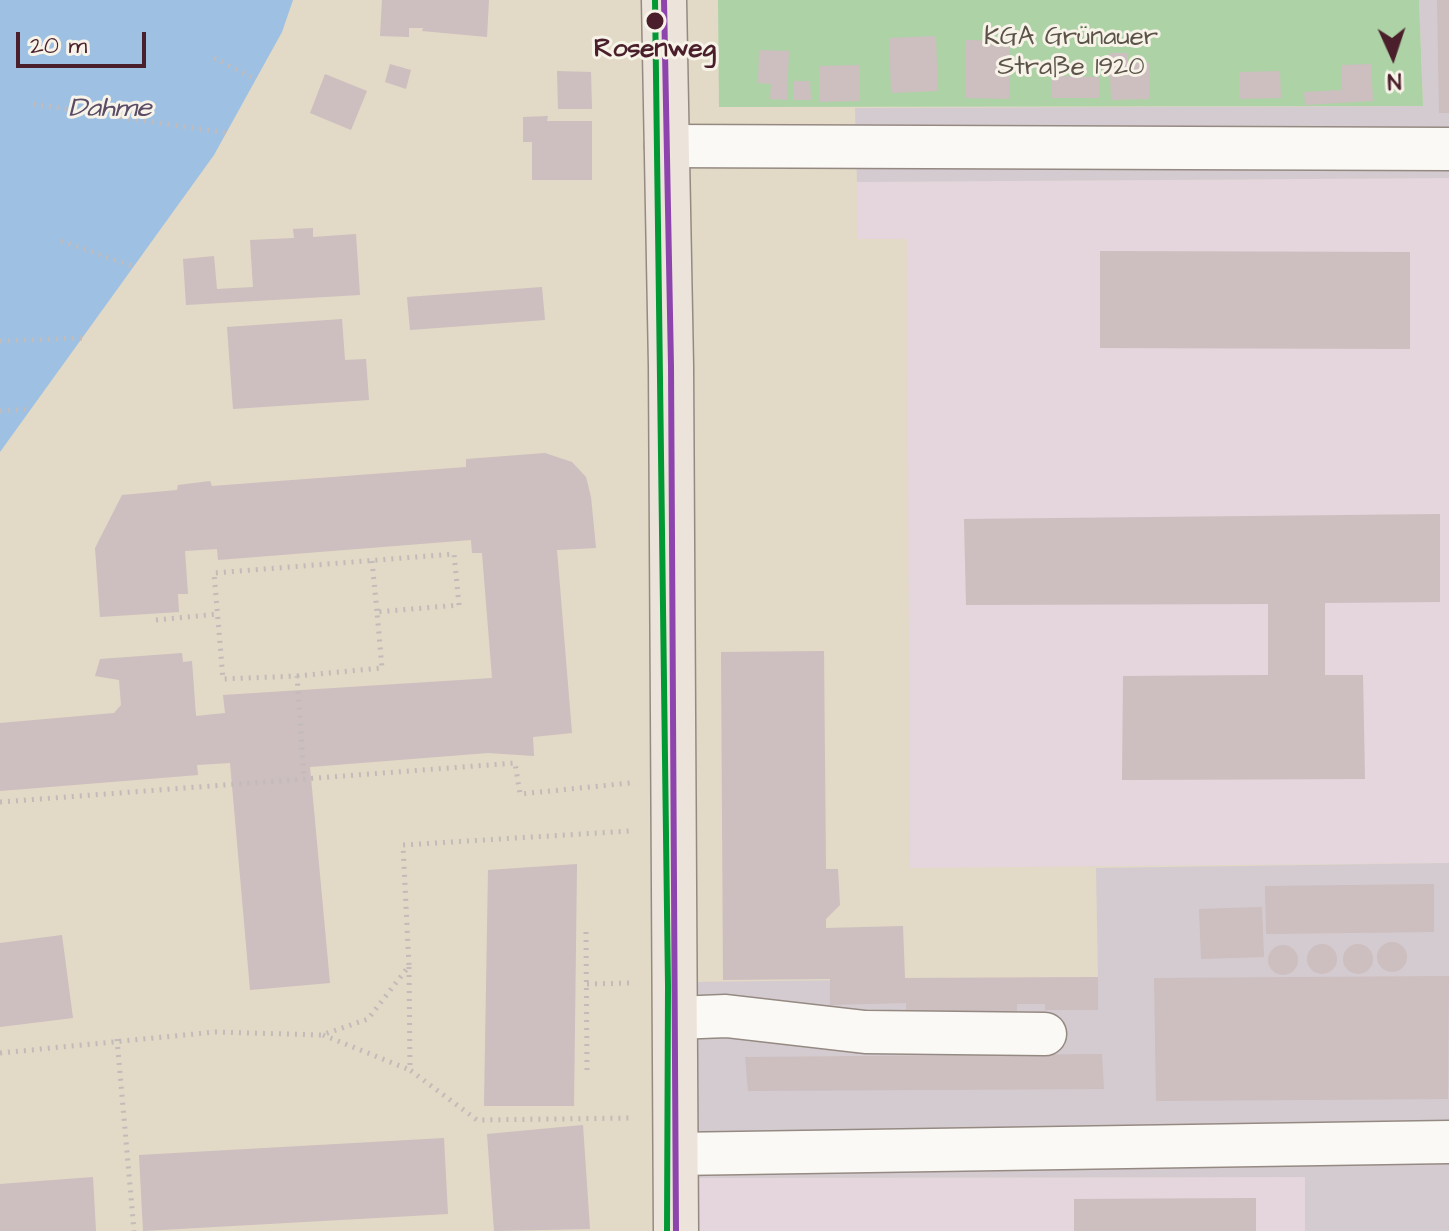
<!DOCTYPE html>
<meta charset="utf-8">
<style>
body{margin:0}
#map{position:relative;width:1449px;height:1231px;overflow:hidden;background:#e2d9c6;font-family:"Architects Daughter",sans-serif}
canvas{display:block}
.north{position:absolute;left:1353px;top:16px;width:80px;height:80px;-webkit-text-stroke:6px #f7f3e8;paint-order:stroke;rotate:177deg;font-size:22px;font-weight:700;line-height:32px;text-align:center;color:#4a1f2b}
.north::after{content:'';display:block;margin:auto;width:28px;height:36px;background:#4a1f2b;clip-path:polygon(50% 0,100% 100%,50% 72%,0 100%)}
.scale{position:absolute;left:16px;top:32px;width:130px;height:36px;box-sizing:border-box;border:4px solid #4a1f2b;border-top:0;padding-left:10px;font-size:24px;line-height:28px;white-space:nowrap;color:#4a1f2b;-webkit-text-stroke:6px #f7f3e8;paint-order:stroke}
</style>
<div id="map">
<canvas width="1449" height="1231"></canvas>
<div class="north">N</div>
<div class="scale">20 m</div>
</div>
<script>
const context = document.querySelector('canvas').getContext('2d');
context.lineJoin = 'round';
function paint(path, color) { context.fillStyle = color; context.fill(path, 'evenodd'); }
function stroke(path, color, width, dash) { context.strokeStyle = color; context.lineWidth = width; context.lineCap = dash ? 'butt' : 'round'; context.setLineDash(dash || []); context.stroke(path); }
function label(font, color, halo, rows, align = 'center') {
  context.font = font + ' "Architects Daughter",sans-serif'; context.lineWidth = 6; context.setLineDash([]); context.textBaseline = 'middle'; context.strokeStyle = halo; context.fillStyle = color; for (const [text, x, y, turn = 0] of rows) {
    context.save(); context.translate(x, y); context.rotate((+turn || 0) * Math.PI / 180); context.textAlign = isNaN(turn) ? turn : align; if (halo) context.strokeText(text, 0, 0); context.fillText(text, 0, 0); context.restore();
  }
}
paint(new Path2D(`
 M1449 178V863L910 868 907 239H858L857 182Z
 M1305 1177V1231H696V1178Z`), '#e5d5dd');
paint(new Path2D(`
 M1419 0H1449V178L857 182 855 108 1423 106Z
 M1449 863V1231H1305V1177L696 1178 693 982 1098 977 1096 868Z`), '#d4cbd0');
paint(new Path2D(`
 M718 0H1419L1423 106 719 107Z`), '#add2a6');
paint(new Path2D(`
 M0 0H293L282 32 214 155 0 452Z`), '#9dc0e3');
paint(new Path2D(`
 M382 0H489L487 37 422 31 423 28H409V37L380 36Z
 M1437 0H1449V113H1439Z
 M936 36 938 91 891 93 889 38Z
 M966 40 1009 41V99L965 98Z
 M759 50 789 51 787 100 770 99 771 84 758 83Z
 M1109 53H1128V63H1149L1150 99 1111 100Z
 M390 64 411 70 406 89 385 82Z
 M1371 64 1373 101 1305 105 1304 92 1342 90 1341 65Z
 M860 65V101L819 102V66Z
 M557 71 591 72 592 109H558Z
 M1280 71 1281 98 1239 99V72Z
 M325 74 367 91 351 130 310 113Z
 M1052 76 1100 77 1099 98H1052Z
 M793 81H810L811 100H793Z
 M548 116 547 121H592V180H532V142H523V117Z
 M313 228V237L356 234 360 295 186 305 183 259 214 256 217 289 253 287 250 240 294 238 293 229Z
 M1100 251 1410 252V349L1100 348Z
 M542 287 545 320 410 330 407 297Z
 M342 319 345 360 366 359 369 400 233 409 227 327Z
 M545 453 572 462 586 477 591 497 596 548 557 550 572 733 533 737 534 756 488 753 310 767 330 983 250 990 230 763 197 765 198 775 0 791V723L114 713 121 705 119 680 95 676 100 659 182 653 183 662 192 661 196 716 225 713 223 695 492 678 482 553H472L471 540 218 560 217 549 185 551 188 594H178L179 612 100 617 95 548 122 495 177 490 178 485 210 481 212 486 466 467V459Z
 M1440 514V602L1325 603V675H1363L1365 779 1122 780 1123 676 1268 675V604L966 605 964 519Z
 M824 651 826 869H838L840 905 826 919V928L903 926 905 978 1098 977V1010H1045V1004H1017V1011H906V1003L830 1005V979L723 980 721 652Z
 M577 864 574 1106H484L488 870Z
 M1434 884V932L1266 934 1265 886Z
 M1262 907 1264 957 1201 959 1199 909Z
 M62 935 73 1018 0 1027V943Z
 M1377 957a15 15 0 1 1 30 0a15 15 0 1 1-30 0Z
 M1343 959a15 15 0 1 1 30 0a15 15 0 1 1-30 0Z
 M1307 959a15 15 0 1 1 30 0a15 15 0 1 1-30 0Z
 M1268 960a15 15 0 1 1 30 0a15 15 0 1 1-30 0Z
 M1449 976 1448 1099 1156 1101 1154 978Z
 M1102 1054 1104 1089 748 1091 745 1057Z
 M583 1125 590 1229 494 1231 487 1134Z
 M444 1138 448 1214 143 1231 139 1155Z
 M93 1177 96 1231H0V1184Z
 M1256 1198V1231H1074V1199Z`), '#cdbebf');
const minor = new Path2D(`
 M666 146 1449 149
 M675 1018 726 1016 865 1032 1045 1034
 M675 1154 1449 1142`);
const major = new Path2D(`
 M664 0 671 366 676 1231`);
stroke(minor, '#958a82', 45);
stroke(major, '#958a82', 47);
stroke(new Path2D(`
 M214 58 255 79
 M33 104 226 133
 M61 241 132 266
 M0 341 82 338
 M0 411 31 409
 M372 561 377 612
 M156 620 218 614
 M297 676 382 668 377 612 459 605 454 554 214 573 223 679 297 676 304 777
 M0 802 515 763 520 794 630 783
 M586 932 587 1071
 M409 967 410 1070 477 1120 633 1118
 M587 984 630 983
 M323 1035 410 1070
 M117 1039 134 1231
 M0 1053 215 1032 322 1035 368 1019 409 966 403 845 630 831`), '#c2bbb9', 5, [2, 6]);
stroke(minor, '#fbf9f6', 42);
stroke(major, '#ece4db', 44);
stroke(new Path2D(`
 M664 0 671 366 676 1231`), '#8e44ad', 6);
stroke(new Path2D(`
 M655 0 668 986 667 1231`), '#093', 6);
for (const [x, y, r, color] of [
 [655,21,10,"#4a1f2b"]
]) { const dot = new Path2D(); dot.arc(x, y, r, 0, 2 * Math.PI); context.fillStyle = color; context.fill(dot); stroke(dot, '#f7f3e8', 3); }
label('26px', '#5b5348', '#f7f3e8', [
 ["KGA Grünauer",1071,39],
 ["Straße 1920",1071,69]
]);
label('bold 26px', '#4a1f2b', '#f7f3e8', [
 ["Rosenweg",655,51]
]);
label('italic 28px', '#5a4c66', '#f7f3e8', [
 ["Dahme",110,110]
]);
</script>
